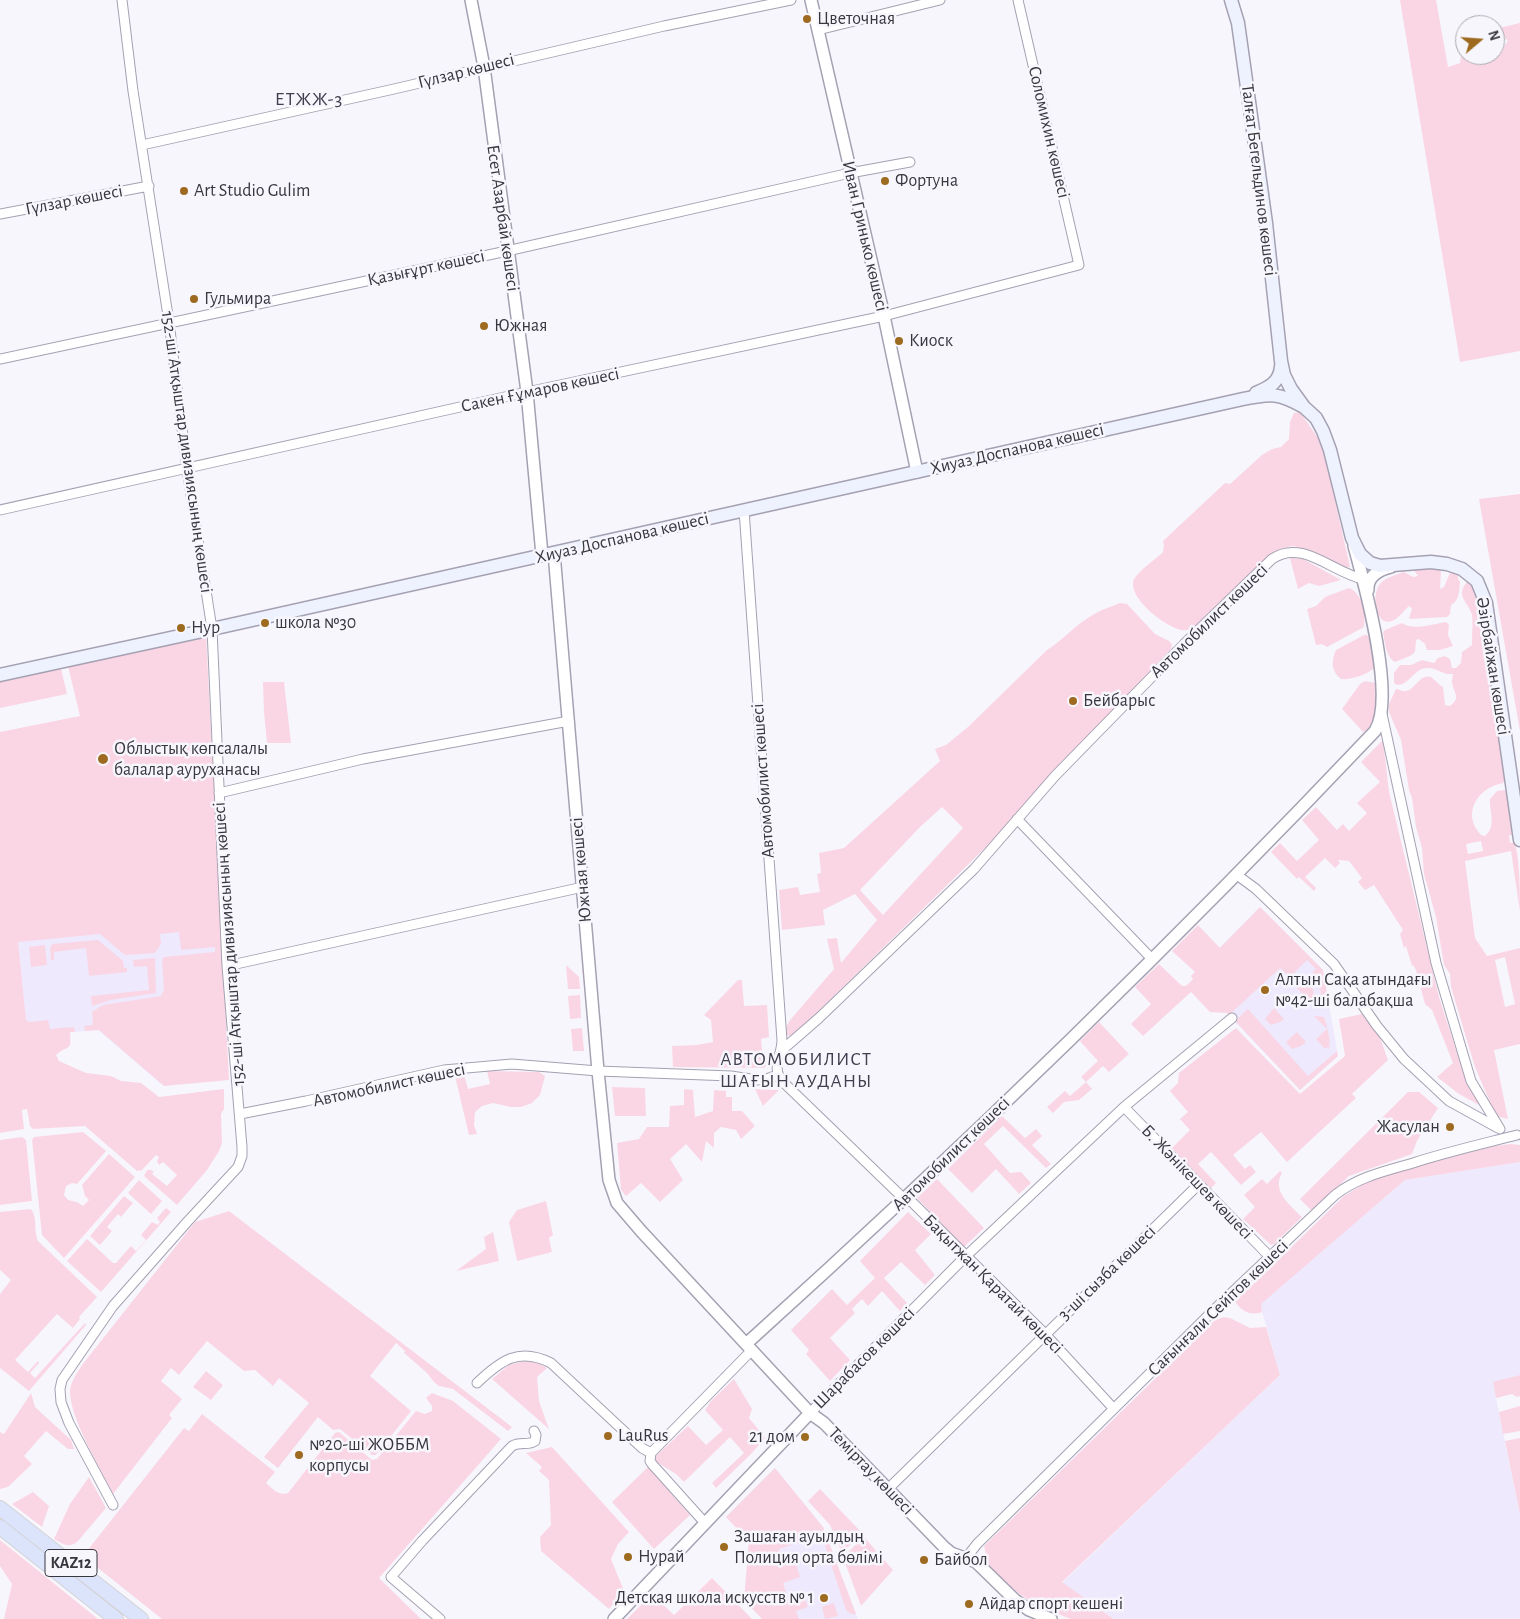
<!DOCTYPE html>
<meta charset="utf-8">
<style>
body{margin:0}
#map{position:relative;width:1520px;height:1619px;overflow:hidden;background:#f7f6fd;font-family:"Alegreya Sans",sans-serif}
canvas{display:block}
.north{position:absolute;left:1455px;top:15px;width:50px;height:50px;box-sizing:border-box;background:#f7f6fd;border:1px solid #abaab1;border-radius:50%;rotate:72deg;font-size:14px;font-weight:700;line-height:20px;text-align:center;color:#39373e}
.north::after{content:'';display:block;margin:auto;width:18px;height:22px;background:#9d6a20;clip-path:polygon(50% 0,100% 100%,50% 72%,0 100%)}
</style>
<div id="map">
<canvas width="1520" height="1619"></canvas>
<div class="north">N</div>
</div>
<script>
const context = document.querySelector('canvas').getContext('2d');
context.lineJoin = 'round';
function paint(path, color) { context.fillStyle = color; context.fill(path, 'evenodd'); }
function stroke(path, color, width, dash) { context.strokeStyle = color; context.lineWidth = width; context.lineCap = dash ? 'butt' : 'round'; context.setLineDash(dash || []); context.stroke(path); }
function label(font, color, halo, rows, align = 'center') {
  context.font = font + ' "Alegreya Sans",sans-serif'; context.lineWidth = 5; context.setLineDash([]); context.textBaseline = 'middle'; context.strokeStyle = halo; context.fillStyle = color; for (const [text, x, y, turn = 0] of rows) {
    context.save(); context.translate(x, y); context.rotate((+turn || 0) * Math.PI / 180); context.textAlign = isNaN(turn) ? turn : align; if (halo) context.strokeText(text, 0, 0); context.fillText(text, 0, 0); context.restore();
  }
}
paint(new Path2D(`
 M209 806 220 1076 160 1083 98 1030 17 1037 0 823Z
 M1260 907 1323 970 1338 1056 1300 1090 1191 976Z
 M1520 1162V1375L1493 1383 1520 1516V1619H1115L1062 1583 1280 1375 1260 1304 1405 1180Z
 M775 1468 823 1527 858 1619H762L744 1600 749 1541 726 1517Z`), '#eee9fd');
paint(new Path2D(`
 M1400 0H1436L1448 67 1460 63 1464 41 1465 40V55H1495V48L1500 51 1508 41 1495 29 1520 23V351L1460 362Z
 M1300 412 1318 438 1325 457 1350 567 1344 568 1294 546C1283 547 1276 550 1267 557L1196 627C1191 629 1187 631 1181 630 1165 626 1131 601 1133 582 1135 573 1156 559 1163 552L1164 546 1163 541 1225 483 1230 484 1262 455 1272 449 1281 447 1289 439 1290 422 1294 413Z
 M1520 494V731L1479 499Z
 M1290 558 1303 559 1341 580 1319 586 1309 583 1298 589Z
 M1413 569H1437L1441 571 1440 589 1444 587 1450 573 1458 575V579L1460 582C1459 591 1460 600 1451 605L1450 614 1447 617 1411 619 1409 618 1412 609 1409 606C1404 610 1400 617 1394 620 1375 630 1371 594 1380 584 1386 577 1396 575 1404 572L1413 577 1418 576Z
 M1467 582 1473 586 1480 607 1506 778 1503 783C1477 788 1461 814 1481 835L1485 836C1497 826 1489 811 1490 799L1497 791 1506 790 1508 793 1514 835H1509L1510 843 1514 842C1520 853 1520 897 1520 912L1511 851 1465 861 1475 938 1487 956 1520 948V1044L1494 1050 1508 1119 1496 1116 1475 1067 1451 987 1450 974 1444 965 1436 917 1424 874 1422 848 1416 827 1412 798 1409 790 1401 740 1389 712V704L1396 689C1399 689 1401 691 1403 691 1415 693 1418 673 1431 677 1434 679 1439 685 1443 687L1445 705 1450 706C1462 697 1453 693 1452 682 1452 681 1453 675 1453 674 1442 675 1436 667 1427 668 1414 668 1410 685 1397 685L1394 683V673L1400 665H1411L1422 660 1434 663 1438 658 1445 656 1450 659 1452 668H1456L1461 663 1462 652 1472 645C1472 636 1473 624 1472 615 1470 604 1454 596 1467 582ZM1481 841 1483 851 1468 854 1466 844ZM1505 957 1515 1004 1505 1007 1495 960Z
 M1349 588C1362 593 1366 614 1364 627L1327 647 1322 644 1316 645 1307 609 1316 606 1325 597Z
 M1120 603 1127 604 1155 634 1169 641 1172 644 1171 649 1033 794 988 845 795 1034 790 1036 787 1035C785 1029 787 1024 791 1019L834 969 827 939 837 938 841 963 877 920 855 894 823 910 825 925 782 930 779 890 798 887 800 895 820 892 817 874 821 873 819 853 844 848 940 761 935 749 946 745 968 727 1047 650C1063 640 1075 625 1091 616 1100 610 1110 607 1120 603ZM942 807 963 828 883 915 860 890 920 827Z
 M1446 622 1449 625 1448 635 1453 646 1440 650H1427L1425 644 1419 639 1416 640 1415 652 1410 656 1395 662C1386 657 1385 642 1383 632L1385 630 1402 623C1413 631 1434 624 1446 622Z
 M206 634 229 1080 164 1086 99 1030 85 1031 84 1026 93 1025 92 1012 103 1005 161 996 164 990 162 960 164 957 215 952V947L181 950 179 932 160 934 161 944 155 953 125 955 100 934 18 942 26 1020 30 1022 48 1020 50 1029 74 1027 75 1032H70C72 1053 68 1044 56 1055L59 1061 86 1073 111 1076 121 1081 141 1083 159 1097 224 1089V1109L221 1114 222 1143 219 1151 207 1170 177 1205 144 1176 147 1170H151L154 1172 152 1174 167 1186 177 1175 163 1162 159 1165 157 1161 159 1157 156 1155 142 1170 137 1171 85 1126 33 1129 30 1126 27 1109 22 1110 24 1129 0 1133V732L80 716 68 666 142 648 150 650 157 645Z
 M1364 635H1367L1369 638 1374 668C1367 675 1351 680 1341 679 1331 671 1331 661 1336 650Z
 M58 669H61L67 694 0 708V681Z
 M1365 681 1376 683 1379 690 1373 726 1363 732 1342 709 1360 684Z
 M263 682H284L291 743H267L264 712Z
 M1383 740 1389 792 1439 997 1466 1081 1481 1106 1459 1094 1437 1077 1453 1063 1432 1010 1425 1004 1416 970 1413 965 1412 966 1406 946 1404 948 1400 934 1403 930 1374 885 1365 890 1358 882 1362 878 1349 861 1338 860 1340 863 1335 868 1325 858 1305 877 1316 888 1314 891 1299 877 1297 879 1271 852 1280 843 1297 861 1319 840 1302 820 1316 807 1337 830 1343 824 1349 831 1367 813 1357 803 1380 782 1361 762Z
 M1260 907 1323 970 1328 1000 1322 1001 1319 981 1310 975 1316 969 1307 960 1290 977 1280 968 1229 1015 1227 1013 1210 1012 1191 992 1143 1036 1131 1024 1151 1004 1135 987 1159 964 1182 986H1186L1193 979 1191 976 1195 972 1172 951 1198 925 1220 948Z
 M98 940 123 961 124 968H127V972L89 976 86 948 54 952V960H51L50 947 53 944Z
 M45 945 47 965 31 967 29 947Z
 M155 958 156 993 111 1000 92 1006 91 996 149 990 147 966 134 967 133 960Z
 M566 965 579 977 580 989H568Z
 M738 980H742L744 1006 767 1005 769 1037 761 1039 762 1051 769 1058 770 1062 764 1068 673 1067 672 1046 697 1045 713 1042 711 1020 704 1015Z
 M1299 982 1313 989 1314 997 1313 1001 1309 1000 1295 986V983Z
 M580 995 581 1018 570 1019 568 996Z
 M1274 1008 1284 1019 1280 1022 1271 1025 1265 1019Z
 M1248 1009 1308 1076 1337 1051 1338 1056 1300 1090 1235 1021Z
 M1362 1014 1380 1038 1388 1060 1352 1094 1356 1098 1287 1162 1261 1132 1233 1155 1245 1169 1250 1165 1256 1172 1241 1185 1211 1152 1198 1164 1216 1183 1210 1189 1172 1148 1190 1130 1180 1119 1188 1112 1170 1091 1178 1083 1179 1073 1236 1028 1300 1094 1345 1056 1339 1019Z
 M1314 1016 1324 1017C1327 1027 1331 1039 1329 1049L1327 1047 1325 1049 1316 1039 1327 1029Z
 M1099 1022 1129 1054 1109 1072 1103 1066 1086 1082 1092 1089 1079 1100 1064 1102 1053 1113 1047 1107 1065 1091 1070 1096 1086 1082 1081 1077 1098 1061 1080 1041Z
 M582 1028 584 1051H573L571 1029Z
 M1297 1032 1306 1042 1301 1046 1292 1049 1286 1042Z
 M487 1071 539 1072 545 1076 540 1095 532 1103 521 1107H511L493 1103 482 1106 475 1112 474 1125 477 1134 469 1135 455 1076 464 1074 468 1089 490 1084Z
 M612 1087 645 1088 646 1116H615Z
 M684 1089 693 1090 695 1117 713 1111 714 1090 726 1091V1097H732V1111H742L755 1126 741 1139 736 1130 721 1127 714 1133V1148L706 1141 702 1162 686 1144 670 1159 683 1180 660 1202 641 1183 626 1196 621 1190 617 1143 639 1139 647 1127H669L670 1106 684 1105Z
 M755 1089 779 1090 763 1106Z
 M1408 1092H1419L1438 1108 1417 1141 1412 1154 1349 1176 1312 1211 1300 1199Z
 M1002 1116 1025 1138 1036 1129 1042 1136 1032 1145 1051 1164 1046 1168 1003 1126 984 1144 1010 1173 1021 1172 1031 1183 1019 1194 996 1169 972 1193 948 1169Z
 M83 1132 106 1151 77 1184 72 1183 66 1186 64 1195 68 1200 77 1202 83 1206 89 1200 85 1196 82 1185 109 1154 135 1177 64 1258 42 1235 32 1140 34 1137Z
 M22 1137 26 1140 32 1201 0 1205V1140Z
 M1511 1144 1520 1145V1162L1405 1180 1261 1304 1262 1312C1250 1316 1243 1312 1235 1302L1344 1196 1367 1182 1403 1170 1494 1146Z
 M1280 1171 1282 1173C1271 1191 1291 1206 1302 1217L1274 1244 1271 1245 1243 1219 1255 1207 1244 1195 1262 1179 1267 1184Z
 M937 1179 984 1228 964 1247 917 1198Z
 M139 1180 162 1201 151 1214 128 1193Z
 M124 1196 133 1203 121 1217 118 1214 107 1227 112 1231 100 1245 90 1236Z
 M546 1201 553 1235 549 1238 552 1252 517 1261 509 1222 517 1210Z
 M166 1208 171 1212 101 1292 67 1261 87 1239 113 1263H116L131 1246 136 1251 146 1240 141 1235 152 1222 158 1225 160 1222 157 1218Z
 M31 1209C38 1218 33 1231 38 1241L97 1297 79 1317 80 1319 73 1328 57 1314 15 1360 28 1372 38 1361 39 1363 30 1373 35 1378 85 1323 86 1325 29 1391 0 1368V1294L11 1280 0 1270V1212Z
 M229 1211 512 1427 508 1431 453 1389 439 1386 434 1382 427 1373 404 1353 405 1351 396 1343 370 1376 411 1411 376 1455H372L340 1429 333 1430 318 1417 278 1468 264 1457 309 1403 279 1378 273 1386 255 1370 244 1371 207 1341 179 1375 171 1368 161 1381 182 1399 169 1415 172 1418 113 1494C100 1468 69 1417 70 1390 71 1381 78 1372 82 1365L195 1222Z
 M908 1212 931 1234 915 1250 935 1275 925 1285 901 1262 884 1278 907 1303 900 1311 882 1291 868 1306 862 1299 852 1309 855 1313 830 1338 850 1360 830 1381 806 1354 809 1350 791 1330 832 1289 847 1305 875 1278 860 1261Z
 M493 1232 499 1261 456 1271 486 1249 484 1237Z
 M1224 1317 1230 1318 1250 1328 1266 1327 1280 1375 1062 1582 1114 1619H1071L1040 1607 1018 1593 989 1566 984 1546 1215 1320Z
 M525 1361 538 1363 547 1368 537 1377 539 1401 549 1429 492 1379 509 1365Z
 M206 1371 223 1385 211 1400 193 1387Z
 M1520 1375V1396L1517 1397 1512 1394 1496 1398 1493 1382Z
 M734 1379 752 1409 749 1418 765 1438 752 1453 716 1488 712 1483 744 1453 730 1437 684 1482 676 1474 655 1461 656 1456 688 1426 706 1445 723 1430 705 1410 711 1401Z
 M31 1393 35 1407 71 1440 74 1449H68L46 1431 24 1456 32 1464 8 1487 0 1489V1432L4 1434Z
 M432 1393 453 1401 501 1439 379 1578 421 1619H162L98 1568 90 1560 87 1551 184 1428 189 1431 202 1414 275 1472 266 1483C273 1489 278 1496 288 1493L335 1433 339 1432 372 1460 377 1459 416 1411 425 1414 432 1411V1406L426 1398Z
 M1520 1406V1431L1503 1434 1499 1412Z
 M1520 1438V1515L1505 1441Z
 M552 1447 629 1532 618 1544 611 1559 624 1591 609 1609 541 1551 540 1537 551 1525 549 1480 539 1471 542 1467 526 1453Z
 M648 1467 690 1515 654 1549 612 1502Z
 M775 1468 823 1527 856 1614H851L846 1610 820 1530 798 1537 800 1542 779 1549 784 1565 795 1561 800 1577 783 1583 788 1599 803 1594 808 1607 796 1611 799 1619H762L744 1600 749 1541 726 1517Z
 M89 1477 106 1508 78 1541C69 1549 63 1544 54 1539L70 1504Z
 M820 1489 862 1533 842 1553 830 1525 808 1501Z
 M33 1492 49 1506 42 1527 12 1504Z
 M11 1523 102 1594 100 1598 9 1526Z
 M864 1537 893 1570 861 1606 843 1557Z
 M0 1540 98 1619H4L12 1584 0 1566Z
 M712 1578 752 1619H627L652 1594 674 1615Z
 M834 1603 838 1616 825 1619 822 1607Z`), '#fad6e5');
const minor = new Path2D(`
 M818 30 940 0
 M142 145 394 89 664 26 791 0
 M0 214 149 186
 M0 359 507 251 850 173 910 162
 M0 510 527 392 884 316 1079 265 1018 0
 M744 510 782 1040C782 1055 771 1067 782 1081L900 1195 913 1203 1045 1334 1114 1409
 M1382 714 1436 963 1471 1081 1500 1129
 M219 793 363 759 569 721
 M1017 819 1152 959
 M1237 875 1256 889 1334 964 1377 1026 1404 1059 1449 1101 1498 1128
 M227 966 583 887
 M781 1051 819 1018 974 869 1055 776 1184 644 1272 559C1302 538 1333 573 1363 579
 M1124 1107 1270 1257
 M240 1114 306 1101 444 1070 512 1064 598 1071 731 1076 757 1080 766 1079 778 1075
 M477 1383C501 1360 519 1347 551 1363L642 1448 651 1453 650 1461 652 1464 705 1523
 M810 1413 965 1257 1124 1107 1232 1018
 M651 1453 752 1350
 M888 1489 1199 1184
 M113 1505 69 1423 61 1402 60 1389 62 1380 113 1306 188 1221 238 1167 242 1156V1147L227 966 212 629 187 469 169 322 133 91 122 0
 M966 1558 977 1544 1222 1302 1335 1195C1358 1177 1385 1171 1413 1163 1447 1152 1482 1144 1517 1135
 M440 1619 391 1577 422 1541 512 1446C520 1441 528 1446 535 1441L536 1435 534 1431`);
const tertiary = new Path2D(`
 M471 0 484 67 527 392 542 555
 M811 0 884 316 917 472
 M554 553 598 1071 609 1180 617 1203 641 1231 810 1413 824 1423 945 1548 951 1553 976 1562 1015 1600 1029 1610 1051 1619
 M1368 590C1367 576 1379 570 1391 567
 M746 1344C963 1148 1174 943 1375 731 1396 697 1365 586 1354 546
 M614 1619 810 1413`);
const secondary = new Path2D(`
 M1231 0 1238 23 1266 223 1281 361 1284 375 1291 389 1304 407 1316 418 1323 431 1330 450 1352 538 1360 554 1370 563 1380 566 1431 562 1447 564 1462 569 1477 581 1486 603 1520 840
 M1256 393C1270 387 1280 382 1281 366
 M0 675 212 629 1243 399C1272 393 1279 393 1304 407`);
const primary = new Path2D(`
 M0 1508 141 1619
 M0 1527 116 1619`);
stroke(minor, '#a5a1b2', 11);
stroke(tertiary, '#a5a1b2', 14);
stroke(secondary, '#a5a1b2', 15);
stroke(primary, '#d3d3d5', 16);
stroke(minor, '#fff', 9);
stroke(tertiary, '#fff', 11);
stroke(secondary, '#eef2fe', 12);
stroke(primary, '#dce4fc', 14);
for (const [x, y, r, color] of [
 [807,19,5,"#9d6a20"],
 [885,181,5,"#9d6a20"],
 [184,191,5,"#9d6a20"],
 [194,299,5,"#9d6a20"],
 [484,326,5,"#9d6a20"],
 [899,341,5,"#9d6a20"],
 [265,623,5,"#9d6a20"],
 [181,628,5,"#9d6a20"],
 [1073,701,5,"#9d6a20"],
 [103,759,6,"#9d6a20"],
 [1265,990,5,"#9d6a20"],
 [1450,1127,5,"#9d6a20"],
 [608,1436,5,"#9d6a20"],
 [805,1437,5,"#9d6a20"],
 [299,1455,5,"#9d6a20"],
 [724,1547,5,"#9d6a20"],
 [628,1557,5,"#9d6a20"],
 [924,1560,5,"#9d6a20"],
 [824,1598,5,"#9d6a20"],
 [969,1604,5,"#9d6a20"]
]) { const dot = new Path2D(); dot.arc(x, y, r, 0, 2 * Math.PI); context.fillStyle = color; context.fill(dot); stroke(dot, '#f7f6fd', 2); }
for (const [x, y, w] of [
 [71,1563,52]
]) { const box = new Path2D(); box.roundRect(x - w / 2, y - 13.5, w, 27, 4); context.fillStyle = '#f7f6fd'; context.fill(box); stroke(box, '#39373e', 1); }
label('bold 16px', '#39373e', null, [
 ["KAZ12",71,1563]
]);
label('18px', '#39373e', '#f7f6fd', [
 ["Цветочная",817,19],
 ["Фортуна",895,181],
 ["Art Studio Gulim",194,191],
 ["Гульмира",204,299],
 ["Южная",494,326],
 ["Киоск",909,341],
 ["школа №30",275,623],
 ["Нур",191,628],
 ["Бейбарыс",1083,701],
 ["Облыстық көпсалалы",114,749],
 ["балалар ауруханасы",114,770],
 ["Алтын Сақа атындағы",1275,980],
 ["№42-ші балабақша",1275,1001],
 ["Жасулан",1440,1127,"right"],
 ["LauRus",618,1436],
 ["21 дом",795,1437,"right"],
 ["№20-ші ЖОББМ",309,1445],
 ["корпусы",309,1466],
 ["Зашаған ауылдың",734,1537],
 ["Полиция орта бөлімі",734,1558],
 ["Нурай",638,1557],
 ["Байбол",934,1560],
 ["Детская школа искусств № 1",814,1598,"right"],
 ["Айдар спорт кешені",979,1604]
], 'left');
label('18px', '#39373e', '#f7f6fd', [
 ["Гүлзар көшесі",466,71,-14],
 ["Соломихин көшесі",1049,132,77],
 ["Талғат Бегельдинов көшесі",1259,180,83],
 ["Гүлзар көшесі",74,200,-11],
 ["Есет Азарбай көшесі",503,218,82],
 ["Иван Гринько көшесі",865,236,77],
 ["Қазығұрт көшесі",426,268,-12],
 ["Сакен Ғұмаров көшесі",540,390,-12],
 ["Хиуаз Доспанова көшесі",1017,449,-13],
 ["152-ші Атқыштар дивизиясының көшесі",187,452,82],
 ["Хиуаз Доспанова көшесі",622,538,-13],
 ["Автомобилист көшесі",1209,621,-44],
 ["Әзірбайжан көшесі",1493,666,81],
 ["Автомобилист көшесі",763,781,-94],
 ["Южная көшесі",581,870,-95],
 ["152-ші Атқыштар дивизиясының көшесі",229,944,-94],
 ["Автомобилист көшесі",389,1085,-12],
 ["Автомобилист көшесі",951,1154,-44],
 ["Б. Жәнікешев көшесі",1197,1182,46],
 ["3-ші сызба көшесі",1107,1273,-44],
 ["Бақытжан Қаратай көшесі",993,1284,45],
 ["Сағынғали Сейітов көшесі",1218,1308,-44],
 ["Шарабасов көшесі",864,1358,-45],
 ["Теміртау көшесі",871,1471,46]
]);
context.letterSpacing = '1px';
label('19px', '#423e4d', '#f7f6fd', [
 ["ЕТЖЖ-3",309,99],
 ["АВТОМОБИЛИСТ",796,1059],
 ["ШАҒЫН АУДАНЫ",796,1081]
]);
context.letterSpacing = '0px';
</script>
